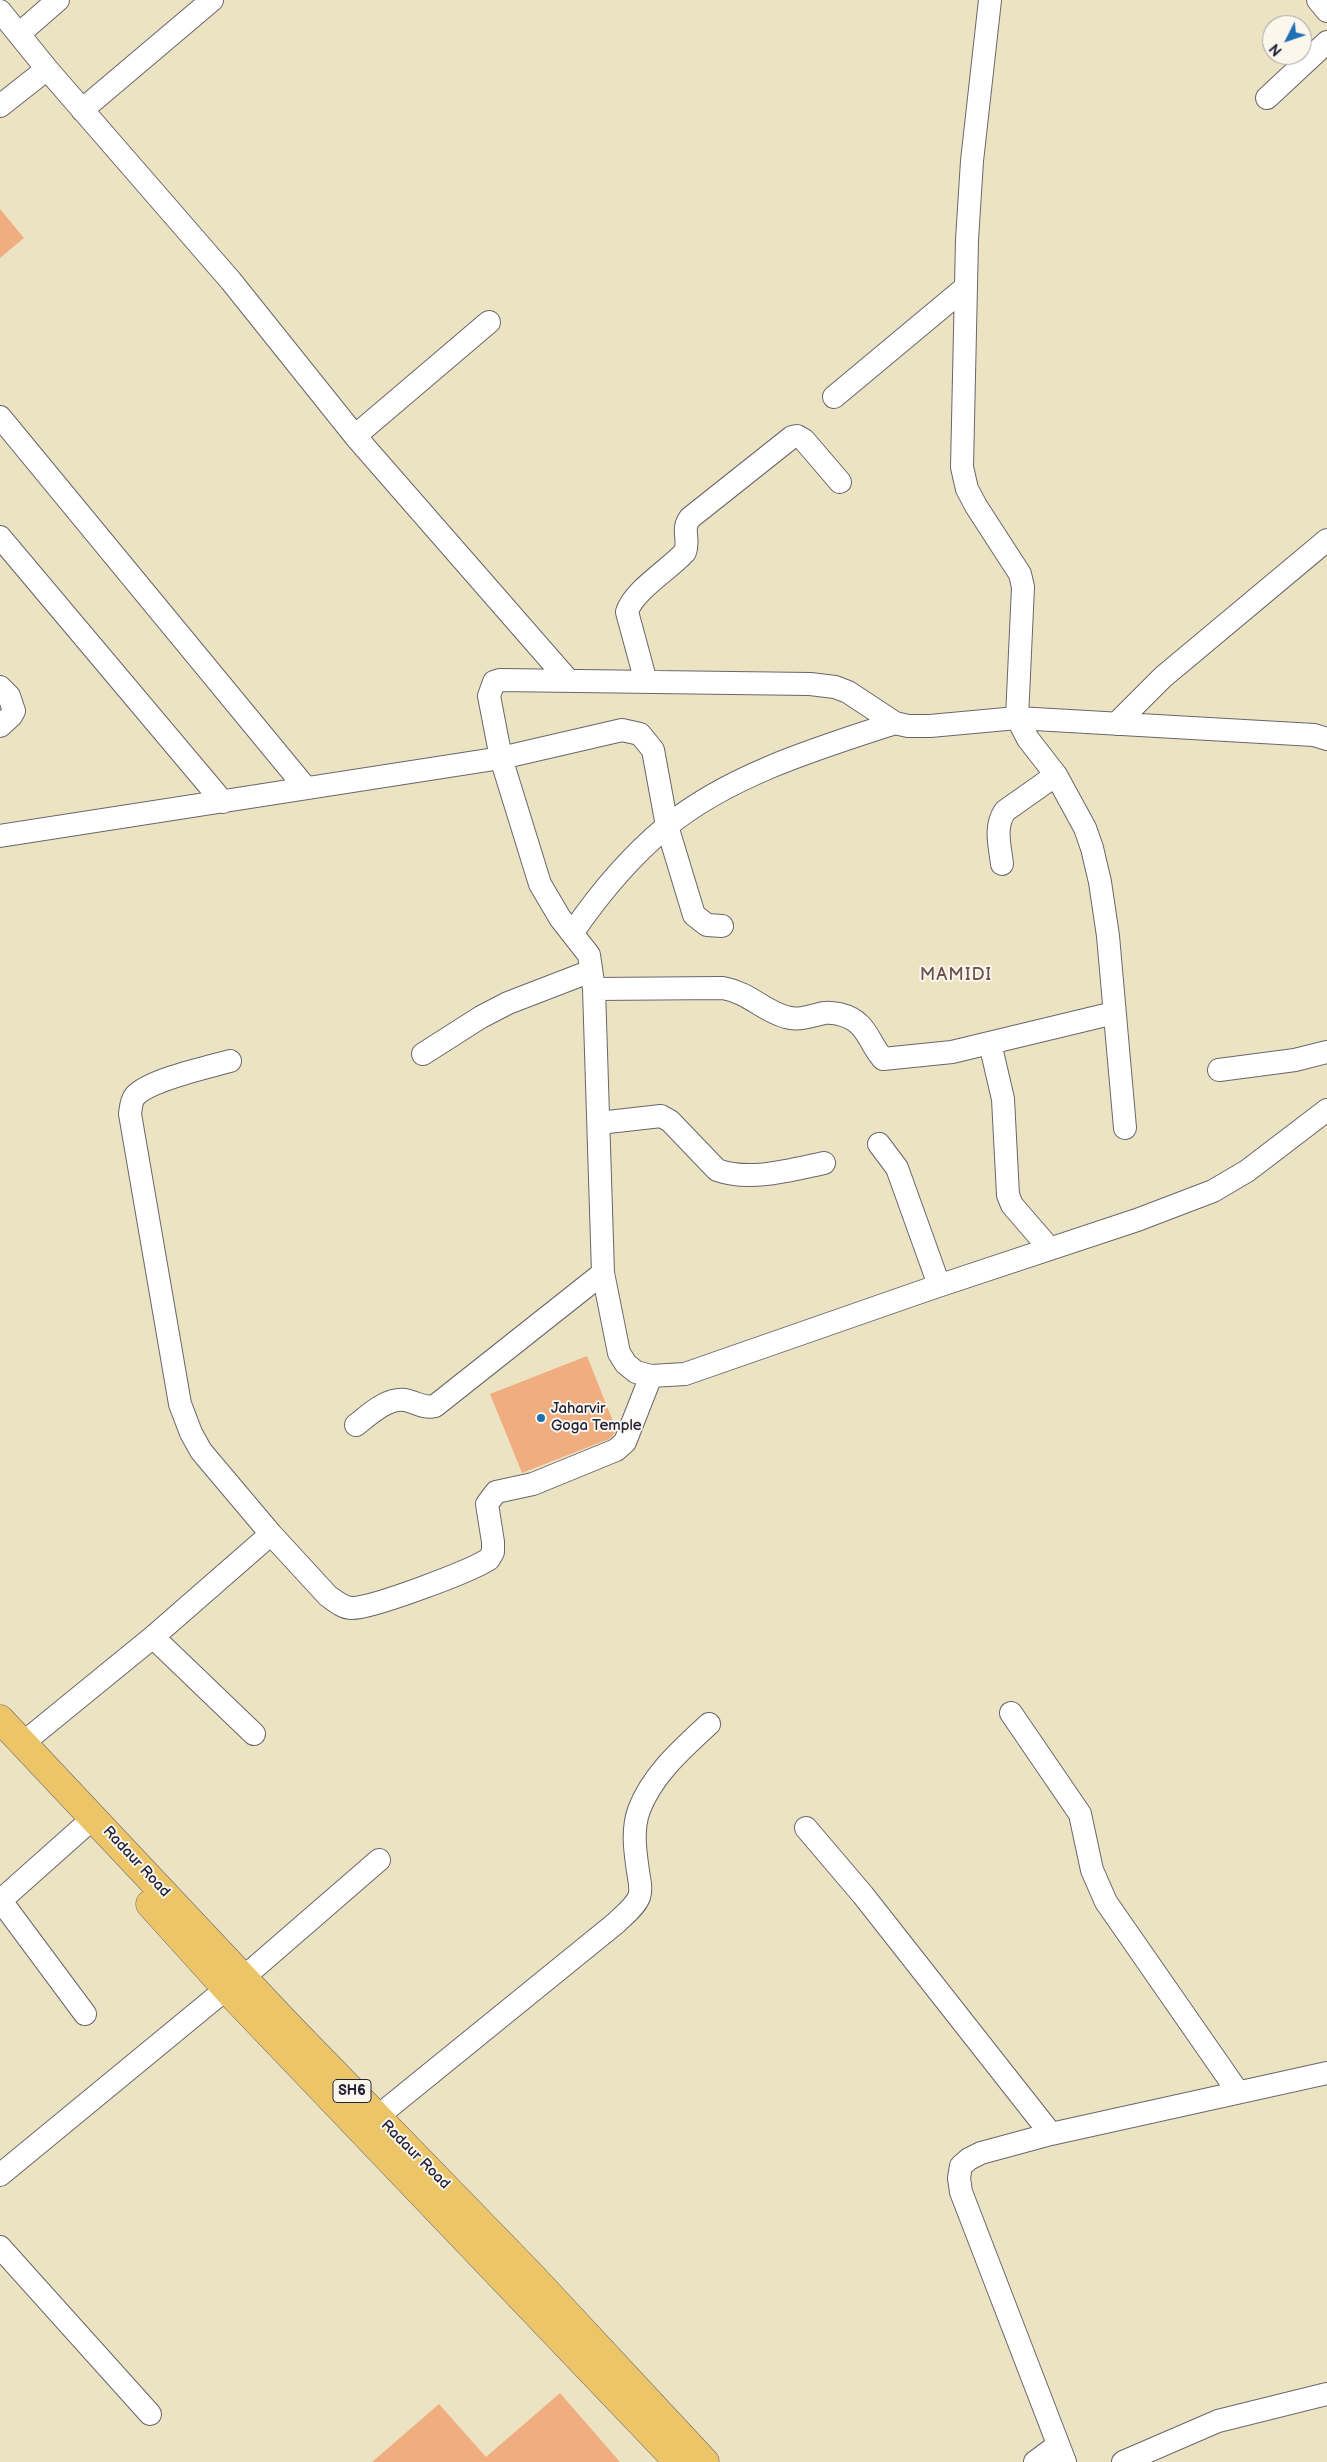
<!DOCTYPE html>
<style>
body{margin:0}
#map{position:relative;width:1327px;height:2462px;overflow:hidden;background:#ece3c3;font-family:"Balsamiq Sans",sans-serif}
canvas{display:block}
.north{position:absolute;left:1262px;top:15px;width:50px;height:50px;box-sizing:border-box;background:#fbf7ec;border:1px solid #a4a2a5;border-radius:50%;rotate:229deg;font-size:14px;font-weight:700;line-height:20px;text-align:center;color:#22223b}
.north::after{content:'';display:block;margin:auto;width:18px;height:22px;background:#1f6fb2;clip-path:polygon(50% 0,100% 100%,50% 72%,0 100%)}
</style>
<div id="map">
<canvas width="1327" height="2462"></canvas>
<div class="north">N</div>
</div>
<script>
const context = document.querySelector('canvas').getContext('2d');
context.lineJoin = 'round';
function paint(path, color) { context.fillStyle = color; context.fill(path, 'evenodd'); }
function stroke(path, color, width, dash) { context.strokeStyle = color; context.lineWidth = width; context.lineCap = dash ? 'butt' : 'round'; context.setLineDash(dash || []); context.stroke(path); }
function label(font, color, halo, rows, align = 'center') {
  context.font = font + ' "Balsamiq Sans",sans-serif'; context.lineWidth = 4; context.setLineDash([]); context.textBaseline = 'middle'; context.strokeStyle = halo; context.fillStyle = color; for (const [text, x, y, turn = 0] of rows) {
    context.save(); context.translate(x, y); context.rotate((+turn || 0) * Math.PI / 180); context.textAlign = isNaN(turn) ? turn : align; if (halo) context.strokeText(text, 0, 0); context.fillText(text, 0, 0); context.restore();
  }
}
paint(new Path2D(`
 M0 209 24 238 0 258Z
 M587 1356 616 1429 614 1434 609 1439 522 1473 490 1394Z
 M560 2393 620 2462H372L439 2404 486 2457Z`), '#f0ae80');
const minor = new Path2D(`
 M990 0 972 161 967 240 962 467 967 489 976 506 1020 574 1023 587 1017 718 1028 739 1056 775 1085 828 1092 848 1100 882 1108 936 1125 1128
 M1318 0 1327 11
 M0 11 47 69 231 281 355 436 568 680
 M19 34 58 0
 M1267 98 1327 42
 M0 106 47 69
 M82 110 212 0
 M834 397 966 287
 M0 417 305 787
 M355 436 489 322
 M0 537 223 802
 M646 682 627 612C633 591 670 569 685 552 690 539 681 530 690 518L792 437 797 436 804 440 840 482
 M0 687 9 696 14 711 11 716 0 726
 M1116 724 1163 677 1327 540
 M1327 739 1314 735 1017 718 930 726H908L895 723 848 692 835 687 810 684 500 680 494 682 489 696 501 758 540 884 560 918 589 955 594 989 603 1273 619 1353 626 1364 636 1372 651 1376 685 1374 932 1288 1137 1220 1213 1191 1247 1171 1327 1110
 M0 836 501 758 622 730 640 734 653 750 667 826 694 915 707 925 722 926
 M1002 864C1000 846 994 827 1005 811L1056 775
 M573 932C599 894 630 857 666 827 729 775 818 748 895 723
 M594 989 723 988C750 993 763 1011 786 1017 799 1021 811 1016 824 1013 829 1012 834 1013 839 1014 868 1021 867 1041 883 1059L952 1052 1114 1013
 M990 1043 1003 1099 1008 1195 1012 1205 1050 1249
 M423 1054 481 1017 508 1003 591 971
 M230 1061C208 1067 149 1080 135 1096 131 1101 131 1107 130 1114L180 1404 191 1433 201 1451 271 1534 328 1596C335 1601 343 1608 352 1608 373 1608 471 1571 489 1559L493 1552V1542L487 1504 496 1492 533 1484 616 1450 625 1442 651 1376
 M1219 1070 1295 1060 1327 1052
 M599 1123 661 1116 670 1121 717 1170C750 1182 791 1170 824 1163
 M879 1144 897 1168 939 1285
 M356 1425C369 1415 386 1398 405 1400 416 1402 423 1409 435 1406L603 1273
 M153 1637 254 1734
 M1011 1713 1080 1814 1092 1870 1106 1902 1238 2092
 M23 1743 153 1637 271 1534
 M806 1828 863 1895 1051 2134
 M0 1901 82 1828
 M1 1901 85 2014
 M244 1977 379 1860
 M377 2117 616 1923C623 1916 635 1907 639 1897 642 1889 639 1879 638 1871 635 1851 632 1829 639 1810 652 1775 682 1749 709 1724
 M0 2175 226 1989
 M0 2247 150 2414
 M1035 2462 1058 2445
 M1065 2462 961 2192 959 2178 961 2166 969 2159 981 2153 1051 2134 1327 2073
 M1123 2462 1218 2421 1327 2394`);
const major = new Path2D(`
 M0 1719 285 2022 531 2275 705 2462
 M150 1904 233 1996 678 2462`);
stroke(minor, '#69666b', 24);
stroke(major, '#69666b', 29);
stroke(minor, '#fff', 22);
stroke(major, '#ecc569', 28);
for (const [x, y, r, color] of [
 [541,1418,5,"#1f6fb2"]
]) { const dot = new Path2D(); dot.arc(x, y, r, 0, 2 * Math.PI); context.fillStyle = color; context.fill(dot); stroke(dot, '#fbf7ec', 2); }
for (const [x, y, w] of [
 [352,2091,38]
]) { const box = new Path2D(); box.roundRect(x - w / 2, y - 11.5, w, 23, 4); context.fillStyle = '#fbf7ec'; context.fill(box); stroke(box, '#22223b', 1); }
label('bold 14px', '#22223b', null, [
 ["SH6",352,2091]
]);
label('15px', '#22223b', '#fbf7ec', [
 ["Jaharvir",551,1409],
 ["Goga Temple",551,1426]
], 'left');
label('15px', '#22223b', '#fbf7ec', [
 ["Radaur Road",136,1862,47],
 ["Radaur Road",415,2155,45]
]);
context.letterSpacing = '1px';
label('18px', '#6a5353', '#fbf7ec', [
 ["MAMIDI",956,975]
]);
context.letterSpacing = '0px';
</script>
